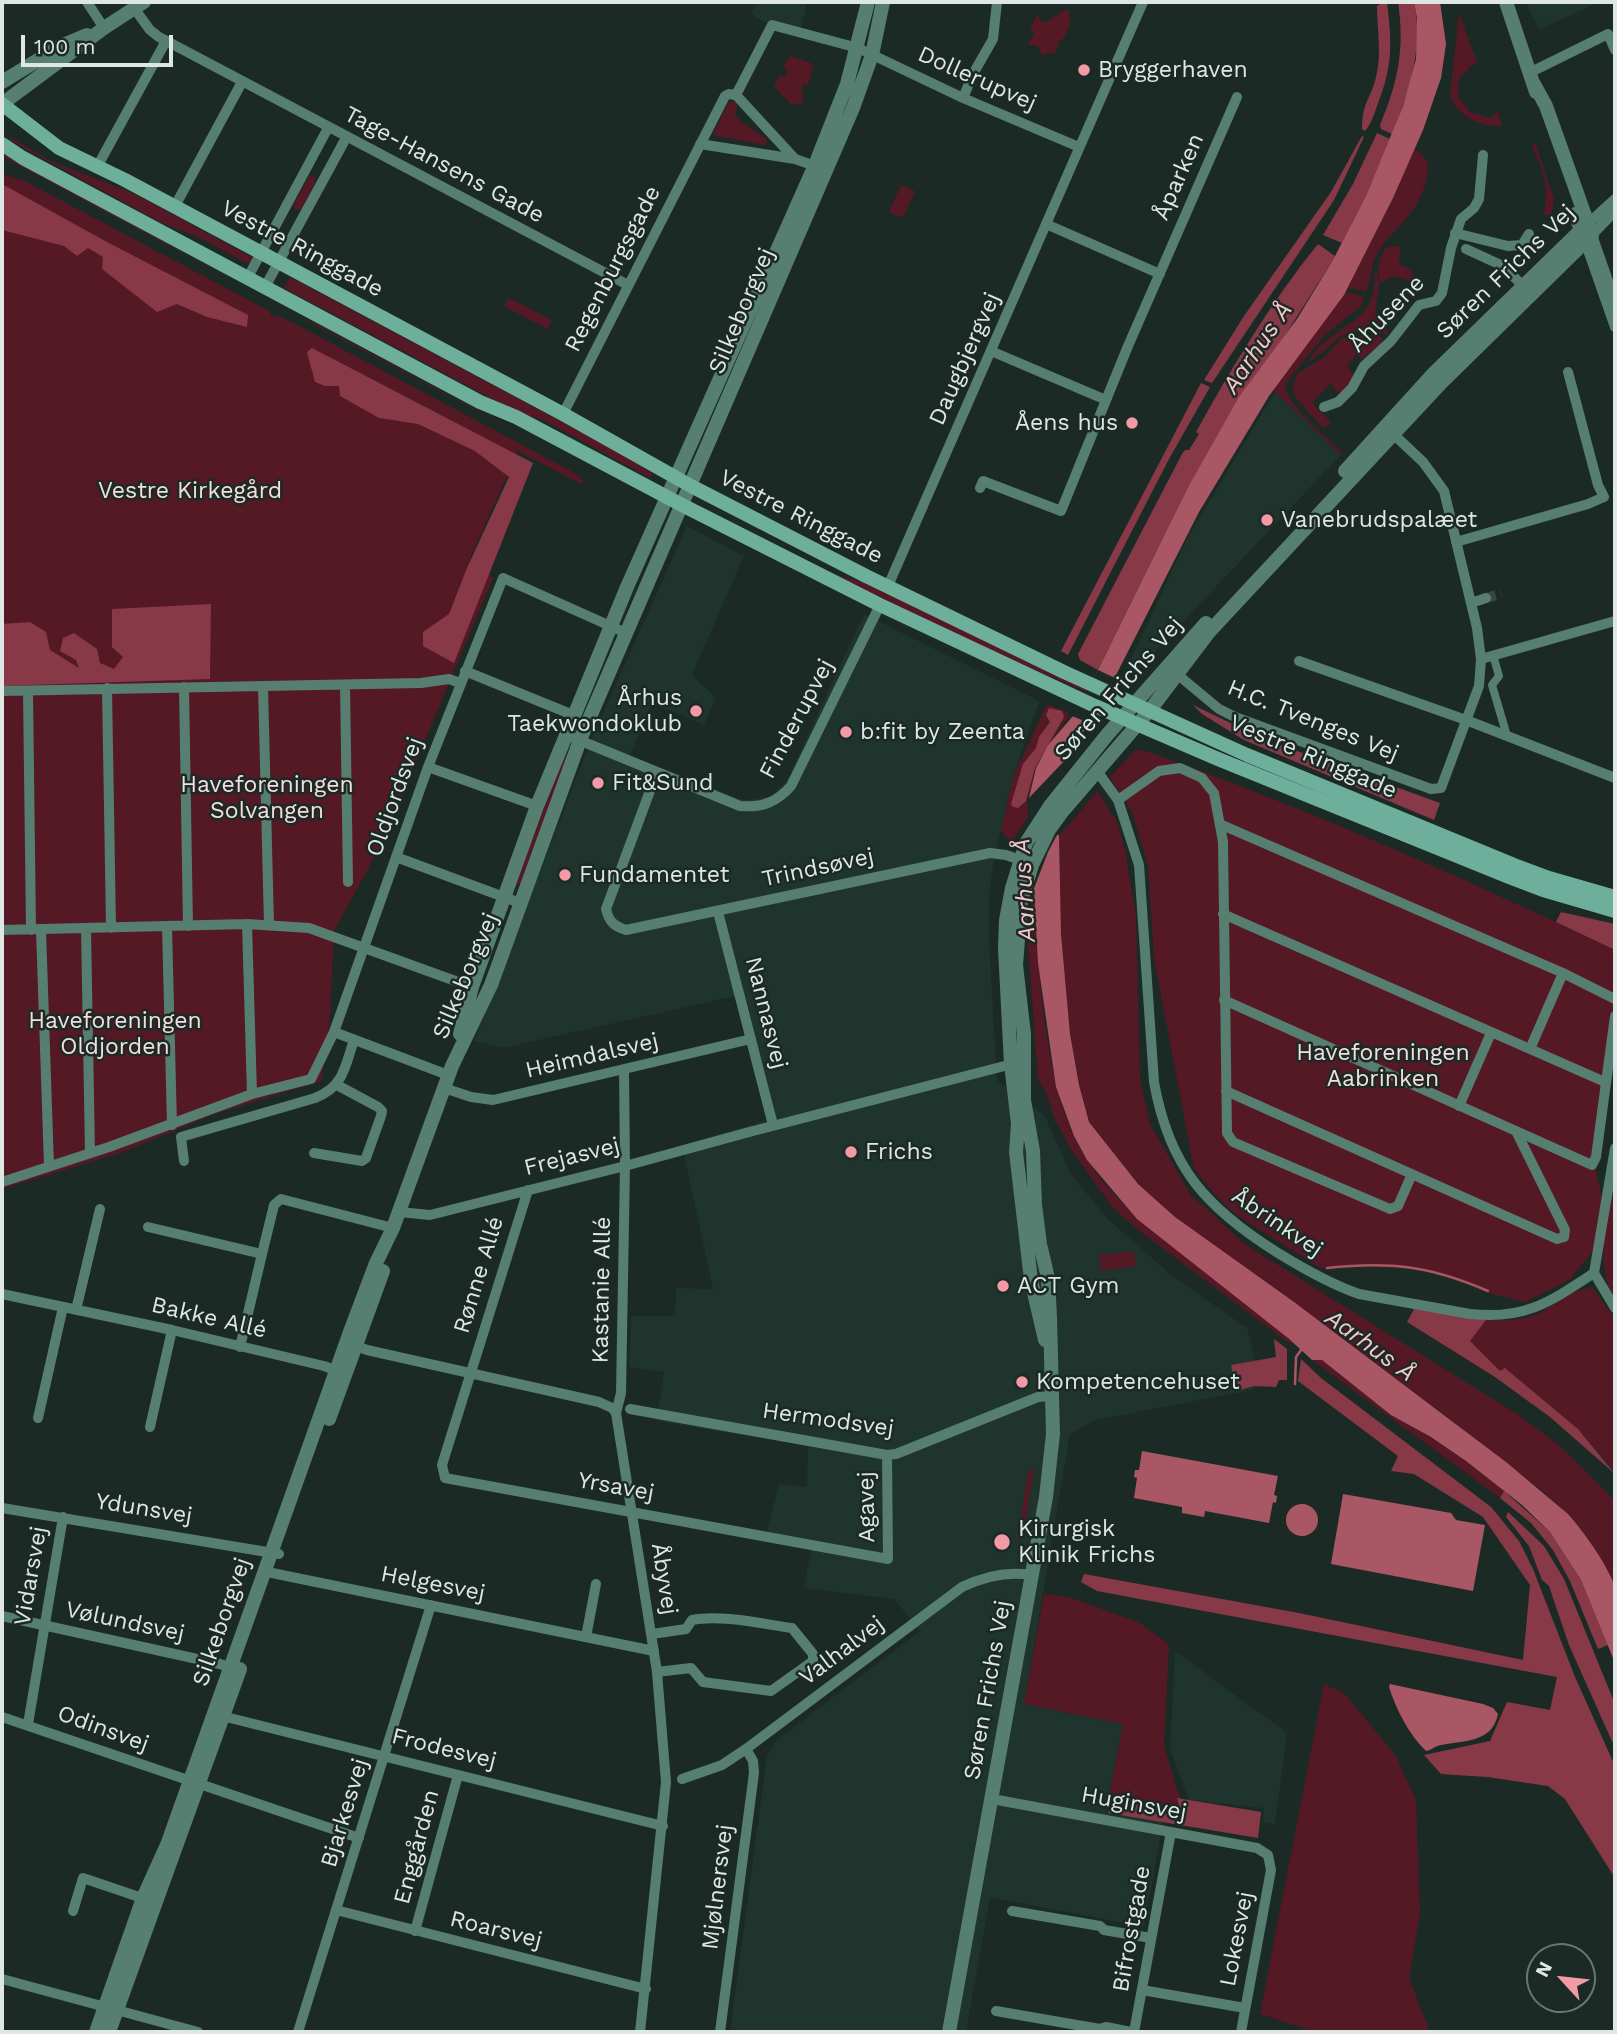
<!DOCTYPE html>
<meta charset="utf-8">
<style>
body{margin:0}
#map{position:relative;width:1617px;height:2034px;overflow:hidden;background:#1c2a26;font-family:"Work Sans",sans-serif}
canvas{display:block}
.frame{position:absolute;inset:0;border:4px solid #dee7e3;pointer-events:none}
.north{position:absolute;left:1526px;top:1943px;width:70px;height:70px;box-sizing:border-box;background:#1c2a26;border:2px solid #6a7672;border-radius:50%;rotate:297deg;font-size:19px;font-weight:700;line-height:28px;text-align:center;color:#dee7e3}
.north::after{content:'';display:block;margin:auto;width:24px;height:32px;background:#f49aa6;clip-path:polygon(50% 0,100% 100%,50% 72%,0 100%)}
.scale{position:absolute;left:21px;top:35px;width:152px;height:32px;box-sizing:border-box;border:4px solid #dee7e3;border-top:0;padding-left:9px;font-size:21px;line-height:24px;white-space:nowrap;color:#dee7e3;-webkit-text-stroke:5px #1c2a26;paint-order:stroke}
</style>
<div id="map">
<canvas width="1617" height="2034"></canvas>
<div class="frame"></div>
<div class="north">N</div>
<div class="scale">100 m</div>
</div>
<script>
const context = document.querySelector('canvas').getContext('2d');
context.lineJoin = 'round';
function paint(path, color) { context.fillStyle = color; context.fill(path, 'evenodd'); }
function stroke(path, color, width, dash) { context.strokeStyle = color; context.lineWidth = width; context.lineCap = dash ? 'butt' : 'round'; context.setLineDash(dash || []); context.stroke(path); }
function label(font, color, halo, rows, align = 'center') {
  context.font = font + ' "Work Sans",sans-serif'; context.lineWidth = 5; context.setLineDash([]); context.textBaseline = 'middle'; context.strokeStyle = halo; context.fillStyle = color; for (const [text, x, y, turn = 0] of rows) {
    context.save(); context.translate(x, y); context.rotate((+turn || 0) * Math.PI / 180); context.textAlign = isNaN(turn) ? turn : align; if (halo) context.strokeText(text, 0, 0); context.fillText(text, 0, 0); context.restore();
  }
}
paint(new Path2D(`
 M757 2H807L801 28 768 24 751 14Z
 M1526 2H1599L1539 30Z
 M1275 392 1341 455 1138 669 1127 668 1187 538Z
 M687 526 744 556 692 675 716 698 704 725 652 703 630 756 743 800 770 797 786 782 864 614 1039 701 1012 781 993 865 989 895V940L997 1081 1044 1115 1072 1176 1110 1221 1170 1274 1247 1328 1261 1386 1251 1390 1096 1420 1070 1434 1024 1704 1123 1724 1106 1812 1163 1822 1144 1927 990 1897 966 2032H730L767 1756 777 1740 920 1631 894 1599 804 1588 811 1549 765 1540 779 1484 807 1487 808 1446 657 1421 664 1372 629 1367 631 1316H675L676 1288 713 1289 682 1145 767 1120 735 996 503 1048 474 1041 594 733Z
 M1175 1651 1287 1733 1275 1824 1263 1823 1264 1808 1189 1800 1170 1749Z`), '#1e342d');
paint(new Path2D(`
 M1069 9 1070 24 1064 38 1060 40 1056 52 1042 55 1038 46 1028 45 1034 32 1030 30 1037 14 1041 21 1047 22 1063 11Z
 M1459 13 1477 62 1471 66 1458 80 1459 98 1470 112 1490 118 1498 112 1502 126C1479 127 1459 116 1450 96Z
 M790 56 811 63 813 69 808 85 803 84 801 93 804 95 801 104 792 105 774 87 779 76 783 77 787 75V71L783 67Z
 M734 101 738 105 735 115 743 123 767 139 765 145 713 135 728 103Z
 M11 138 53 162 137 195 253 258 250 263H247L198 237 162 223 9 140Z
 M1535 142 1554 199 1551 215H1544C1544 209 1546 204 1546 198 1548 181 1540 162 1532 148Z
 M1414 149C1429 157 1430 165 1426 181 1415 220 1395 224 1377 254 1370 266 1372 280 1366 291L1348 288 1393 198Z
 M2 153 240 284 2 156Z
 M2 174 23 180 271 312 270 314 277 318 279 316 303 328 573 472 583 480 581 484 518 451 470 558 493 578 382 843 334 931 329 1035 321 1081 212 1115 123 1152 2 1189Z
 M310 175 315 177V183L301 209 295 210 294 204Z
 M901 185 915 191 903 218 889 212Z
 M1396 246 1400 248 1399 264 1411 270 1413 282 1393 276 1383 282 1379 281C1378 268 1378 259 1386 248Z
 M1376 268 1379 285 1375 312 1385 322 1382 326 1388 331 1387 334C1373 332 1351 328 1339 338 1328 346 1320 356 1309 362 1319 337 1353 328 1368 306 1375 294 1374 281 1376 268Z
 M290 277 607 446 652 473 650 478 545 421 515 411 284 288Z
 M1347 291 1363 297 1364 299 1362 305 1325 335 1285 384C1286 406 1327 437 1343 453L1341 455 1273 390Z
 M509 298 552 320 547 329 504 306Z
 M292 315 320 326 596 474 319 327Z
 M1375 334 1382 338 1383 343 1361 359 1356 355 1347 365 1353 375 1347 388 1340 393 1336 392 1331 382 1312 403 1331 422 1324 429 1295 397 1293 389 1295 378 1298 373 1325 357 1342 338Z
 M835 575 871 584 1095 693 1096 696 971 642Z
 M1050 705 1067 712 1069 716 1048 745 1036 768 1027 801 1028 817 1011 843 1001 830 1013 777 1046 706Z
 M1136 750 1146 751C1306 808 1462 877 1615 950V1042L1596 1170 1603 1203 1594 1250 1569 1280 1525 1302 1489 1293 1449 1276 1413 1269 1360 1266 1320 1268 1235 1214 1214 1193 1194 1169 1154 958 1148 865 1132 812 1110 777Z
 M564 753 568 755 520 885 515 884Z
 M1098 791 1112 816H1115L1125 849 1136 917 1140 1081 1150 1124 1190 1194 1246 1245 1520 1416 1560 1446 1615 1501V1589L1588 1538 1568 1514 1542 1491 1438 1410 1175 1217 1138 1184 1089 1122 1079 1085 1070 1034 1061 934 1059 836Z
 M1034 891C1039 970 1043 1094 1088 1161 1116 1203 1155 1233 1195 1264 1226 1288 1256 1313 1287 1337L1293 1344 1286 1341 1141 1232 1113 1208 1072 1151 1055 1119 1046 1092 1038 1080 1028 944Z
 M1615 1162V1299C1592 1265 1610 1201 1615 1162Z
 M1134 1251 1136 1266 1101 1271 1099 1255Z
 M1593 1288 1615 1319V1472L1578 1429 1505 1368 1500 1371 1470 1341 1486 1320C1504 1321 1520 1321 1537 1314 1555 1306 1572 1288 1593 1288Z
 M1312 1360H1322L1391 1415 1431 1437 1466 1461 1504 1491 1500 1498Z
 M1034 1468 1023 1539 1018 1538 1028 1472Z
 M1044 1594 1068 1597 1138 1622 1169 1644 1164 1746 1184 1813 1111 1802 1109 1797 1123 1724 1024 1704Z
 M1324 1684 1345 1694 1396 1756 1416 1801 1420 1913 1409 1978 1430 2032H1310L1307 2029 1260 2014Z`), '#551825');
paint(new Path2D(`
 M1383 2H1387C1392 44 1393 66 1377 106 1374 115 1371 124 1365 131L1362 129C1362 102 1371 99 1376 77 1382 54 1377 30 1377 6Z
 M1398 2H1414C1424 47 1409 92 1392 134L1381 129 1380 125C1398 82 1405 49 1398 2Z
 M1377 133 1390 139 1366 196 1342 243 1323 235 1353 184Z
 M1362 136 1364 137 1334 200 1212 383 1204 380 1244 316 1331 192Z
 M2 184 107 242 248 315 247 327 207 317 177 304 157 312 102 269 103 257 88 248 77 256 64 246 2 230Z
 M1318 244 1335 256 1333 260 1186 491 1098 670 1080 660 1078 654 1182 454 1185 450H1189L1199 434 1196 432C1232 367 1271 302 1318 244Z
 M312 348 533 463 454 663 423 646V632L449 614 467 568 509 477 475 451 418 424 379 418 340 396 339 386H325L315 382 307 352Z
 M1201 383 1210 387 1169 459 1068 655 1061 651Z
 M211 604 210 679 2 686V624L30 622 46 632 50 650 79 668 76 660 60 651 63 638 74 633 97 649 100 663 114 669 123 657 112 647V609Z
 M1193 705 1264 739 1440 803 1434 820 1244 740 1202 714Z
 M1049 708 1062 711 1064 717 1035 768 1026 801 1018 808 1013 807 1011 804 1023 764 1036 748 1039 737 1050 722 1046 715Z
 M1561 912 1615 924V950L1556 922Z
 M1414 1309 1486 1320 1470 1341 1500 1371 1505 1368 1578 1429 1615 1474 1550 1417 1495 1377 1407 1322Z
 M1274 1339 1287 1349V1380H1279L1276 1387 1254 1386 1236 1391 1231 1365 1276 1357Z
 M1301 1359 1321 1378 1491 1507 1519 1541 1533 1569 1575 1677 1615 1766V1878L1565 1799 1548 1786 1487 1777 1441 1774 1424 1755 1490 1741 1507 1702 1550 1710 1557 1677 1097 1591 1081 1582 1084 1574 1299 1613 1523 1660 1530 1585 1483 1517 1414 1474 1391 1471 1398 1456 1298 1381Z
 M1504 1491 1550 1532 1581 1580 1608 1645 1598 1649 1570 1581 1553 1550 1531 1523 1500 1498Z
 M1508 1512 1544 1546 1564 1579 1615 1704V1748L1569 1645 1549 1586 1542 1580 1529 1546 1506 1517Z
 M1177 1798 1261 1812 1258 1838 1108 1813 1111 1802 1180 1809Z`), '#883947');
paint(new Path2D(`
 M1414 2H1440L1446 44 1441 78 1423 130 1393 198 1344 295 1269 396 1199 512 1115 677 1089 724 1065 758 1059 836 1061 934 1070 1034 1079 1085 1089 1122 1138 1184 1175 1217 1294 1302 1506 1462 1568 1514C1584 1532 1607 1564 1615 1587 1617 1600 1615 1647 1615 1663L1581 1580 1550 1532 1522 1505 1466 1461 1431 1437 1391 1415 1322 1360H1312L1288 1338 1137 1219 1087 1160 1074 1136 1056 1087 1038 963 1029 798 1036 768 1048 745 1073 716 1098 670 1186 491 1239 397 1297 319 1333 260 1366 196 1403 106 1416 59 1417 18Z
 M1142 1451 1278 1476 1274 1495 1277 1496 1276 1503 1273 1502 1269 1523 1205 1511 1204 1517 1182 1513V1507L1134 1498 1137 1478 1134 1477 1135 1470H1139Z
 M1343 1494 1451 1513 1456 1520 1485 1525 1473 1591 1331 1564Z
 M1286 1520a16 16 0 1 1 32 0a16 16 0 1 1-32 0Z
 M1390 1684 1483 1704 1493 1708 1498 1714C1492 1743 1465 1740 1441 1745 1435 1746 1432 1750 1426 1751 1409 1735 1396 1709 1389 1687Z`), '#a95764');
paint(new Path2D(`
 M1098 670 1115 678 1089 723 1072 716Z
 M1066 759 1060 835H1057L1048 852 1033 891 1028 799Z`), '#1c2a26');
stroke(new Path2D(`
 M1327 1268C1390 1261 1430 1266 1488 1291
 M1295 1384 1296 1357 1301 1350`), '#a95764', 2.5);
stroke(new Path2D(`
 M1486 598 1501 594`), '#394642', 10, [10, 5]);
stroke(new Path2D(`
 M1493 655 1499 676 1492 685 1507 736`), '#567e71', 8);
stroke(new Path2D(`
 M87 2 104 28
 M134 8 150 30 159 37 628 285
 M1531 72 1608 34 1615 50
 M736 95 772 25 858 48 963 98 1079 147
 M963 98 973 74 993 39 997 2
 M700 144 795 159 821 168
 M97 167 166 41
 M1615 199 1581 230 1615 327
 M175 206 242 82
 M1615 211 1592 235 1615 301
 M1046 224 1160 274
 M1455 233 1508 246 1522 245 1529 234
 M1466 249 1503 266 1527 290
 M248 277 328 128
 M265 287 346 138
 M991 351 1106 400
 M1568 372 1598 485 1604 497
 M1324 407 1338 402 1352 388 1364 366 1391 341 1419 305 1436 301 1442 293 1451 248 1461 219 1474 208 1479 199 1483 155
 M563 414 725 96 729 94 736 95 795 159
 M980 488 983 481 1061 511 1128 346 1237 97
 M1456 542 1588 504 1604 497
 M888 586 1143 2
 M1471 603 1486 598
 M1481 659 1615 621
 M1299 661 1466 720 1615 778
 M465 671 573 715
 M1178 675 1219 709 1235 717 1431 789 1441 788 1479 686 1481 659 1477 628 1444 491 1423 462 1390 431
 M345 685 348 882
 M263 686 269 925
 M184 687 188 926
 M107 688 111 928
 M2 691 421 683 449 679 460 683
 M28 691 31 930
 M574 738 740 806C762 808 777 802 791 786L880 605
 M428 767 537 806
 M1097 771 1118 800 1139 865 1154 1082C1169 1167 1206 1208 1278 1253 1304 1269 1330 1284 1359 1294L1470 1314C1525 1320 1550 1302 1594 1273
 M657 772 606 909C609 922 614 926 626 930L990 853 1006 855 1026 862
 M1118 800 1159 771 1180 768 1202 778 1214 793 1223 842 1227 1133 1233 1142 1390 1209 1398 1206 1412 1174
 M1222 825 1563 973 1615 999
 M396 857 520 903
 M718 912 773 1125
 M1223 914 1605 1082
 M247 924 252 1094
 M167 927 172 1125
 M86 928 90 1153
 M2 930 247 924 309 928 472 987
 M41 930 49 1166
 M1224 1000 1516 1131 1565 1230 1564 1237 1557 1239 1226 1091
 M334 1032 448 1075
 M1530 1049 1563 973
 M444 1088 471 1097 493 1100 751 1039
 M1459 1106 1491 1033
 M757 1130 1016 1063
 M1516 1131 1592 1165 1596 1157 1615 1016
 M1615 1148 1594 1273 1615 1308
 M314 1153 362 1161 366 1158 381 1116 382 1111 378 1107 337 1085
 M184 1161 181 1137 315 1098C344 1087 345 1066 354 1040
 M2 1182 109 1147 252 1094 311 1079 334 1032 428 767 503 578 626 633
 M528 1190 442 1465 445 1478 888 1559 887 1455
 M399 1212 430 1215 625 1166 753 1131
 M148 1227 262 1254 240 1347
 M262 1254 274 1205 281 1199 393 1228
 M2 1294 172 1330 324 1366 343 1373
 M76 1310 100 1209
 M351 1344 367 1350 599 1402 612 1408 616 1413 657 1672 666 1782 640 2032
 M630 1409 887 1455 896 1454 1038 1397 1053 1396
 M616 1413 621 1393 625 1166 624 1070
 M38 1418 63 1307
 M150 1427 172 1330
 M2 1508 279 1554
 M272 1573 654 1651
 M2 1616 220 1664 234 1669
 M652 1634 686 1629 692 1620C720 1614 763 1624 792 1628L813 1654V1661L771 1691 703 1682 691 1668 657 1672
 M586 1637 596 1584
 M218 1715 663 1826
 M2 1717 359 1838
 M28 1724 63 1517
 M682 1779 722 1765 746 1749 962 1587C985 1576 1008 1571 1032 1575
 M992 1799 1257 1848 1268 1855 1271 1870 1241 2032
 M336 1910 646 1989
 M73 1911 83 1878 148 1900
 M1012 1911 1100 1926 1104 1930 1151 1938
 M415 1931 458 1775
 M2 1979 198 2032
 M1142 1990 1245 2008
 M996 2011 1100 2029 1106 2027 1131 2032
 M298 2032 431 1605
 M720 2032 754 1773 753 1761 746 1749
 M1134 2032 1171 1832`), '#567e71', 10);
stroke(new Path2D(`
 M1506 2 1536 92
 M2 82 61 46 87 35
 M2 104 104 28 144 2
 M1345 471 1434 373 1581 230 1575 214
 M460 1034 472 987 537 806 627 587 815 165 847 84 868 2
 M1045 1340 1031 1280 1016 1152 1018 1124 1011 1064 1005 949 1006 920 1012 888 1026 843 1050 806 1107 735 1206 623
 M329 1419 383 1271
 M96 2032 143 1898 167 1845 351 1329 376 1263 393 1228 452 1066 491 985 580 740 853 108 872 55 883 2
 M109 2032 240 1669
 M949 2032 1046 1497 1053 1434 1050 1318 1048 1278 1040 1244 1035 1205 1033 1151 1024 1100V1034L1016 965 1021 901 1032 865 1049 830 1062 812 1150 710 1209 632 1441 383 1592 235 1546 106 1534 84`), '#567e71', 14);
stroke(new Path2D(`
 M2 104 59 148 125 180 563 414 691 486 866 576 1064 672 1247 755 1514 865 1549 878 1615 897
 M2 144 23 158 480 402 516 417 682 505 880 605 1095 706 1218 759 1509 877 1543 890 1615 911`), '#6eaf9b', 14);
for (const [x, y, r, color] of [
 [1084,70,7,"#f49aa6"],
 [1132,423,7,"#f49aa6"],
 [1267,520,7,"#f49aa6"],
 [696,711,7,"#f49aa6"],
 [846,732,7,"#f49aa6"],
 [598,783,7,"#f49aa6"],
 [565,875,7,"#f49aa6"],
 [851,1152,7,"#f49aa6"],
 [1003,1286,7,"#f49aa6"],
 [1022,1382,7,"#f49aa6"],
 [1002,1542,9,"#f49aa6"]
]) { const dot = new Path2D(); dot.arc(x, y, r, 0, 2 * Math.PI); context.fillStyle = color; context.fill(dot); stroke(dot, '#1c2a26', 2.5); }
label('23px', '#dee7e3', '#1c2a26', [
 ["Bryggerhaven",1098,70],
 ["Åens hus",1118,423,"right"],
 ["Vanebrudspalæet",1281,520],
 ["Århus",682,698,"right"],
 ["Taekwondoklub",682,724,"right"],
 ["b:fit by Zeenta",860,732],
 ["Fit&Sund",612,783],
 ["Fundamentet",579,875],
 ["Frichs",865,1152],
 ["ACT Gym",1017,1286],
 ["Kompetencehuset",1036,1382],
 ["Kirurgisk",1018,1529],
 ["Klinik Frichs",1018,1555]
], 'left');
label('23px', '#dee7e3', '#1c2a26', [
 ["Dollerupvej",977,79,24],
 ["Tage-Hansens Gade",444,165,28],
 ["Åparken",1179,177,-66],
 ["Vestre Ringgade",302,249,28],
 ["Regenburgsgade",613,269,-63],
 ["Søren Frichs Vej",1506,272,-44],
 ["Silkeborgvej",742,311,-67],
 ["Åhusene",1387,314,-46],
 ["Daugbjergvej",965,359,-66],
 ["Vestre Ringgade",801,517,27],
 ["Søren Frichs Vej",1119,689,-49],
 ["Finderupvej",797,719,-62],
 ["H.C. Tvenges Vej",1313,721,22],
 ["Vestre Ringgade",1313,757,23],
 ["Oldjordsvej",395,797,-70],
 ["Trindsøvej",818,868,-12],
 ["Silkeborgvej",466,976,-67],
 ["Nannasvej",766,1013,76],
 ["Heimdalsvej",592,1056,-13],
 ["Frejasvej",572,1157,-14],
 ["Åbrinkvej",1277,1223,34],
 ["Rønne Allé",479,1275,-73],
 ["Kastanie Allé",602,1290,-89],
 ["Bakke Allé",209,1318,13],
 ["Hermodsvej",828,1420,8],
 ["Yrsavej",616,1487,10],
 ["Agavej",867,1507,-91],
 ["Ydunsvej",144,1509,9],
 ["Vidarsvej",31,1576,-80],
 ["Åbyvej",664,1579,81],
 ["Helgesvej",433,1584,11],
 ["Vølundsvej",125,1622,12],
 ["Silkeborgvej",222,1622,-71],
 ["Valhalvej",842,1651,-37],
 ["Søren Frichs Vej",988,1690,-80],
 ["Odinsvej",103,1729,20],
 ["Frodesvej",444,1749,14],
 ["Huginsvej",1134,1804,10],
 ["Bjarkesvej",345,1813,-73],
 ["Enggården",417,1847,-75],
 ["Mjølnersvej",718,1887,-83],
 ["Bifrostgade",1132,1929,-80],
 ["Roarsvej",496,1930,14],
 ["Lokesvej",1237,1939,-79]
]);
label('23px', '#f5dcde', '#1c2a26', [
 ["Vestre Kirkegård",190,491],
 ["Haveforeningen",267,785],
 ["Solvangen",267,811],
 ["Haveforeningen",115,1021],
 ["Oldjorden",115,1047],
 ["Haveforeningen",1383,1053],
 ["Aabrinken",1383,1079]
]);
label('italic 24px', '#f7c6cb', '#1c2a26', [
 ["Aarhus Å",1258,348,-56],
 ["Aarhus Å",1025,890,-93],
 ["Aarhus Å",1370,1346,36]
]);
</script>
